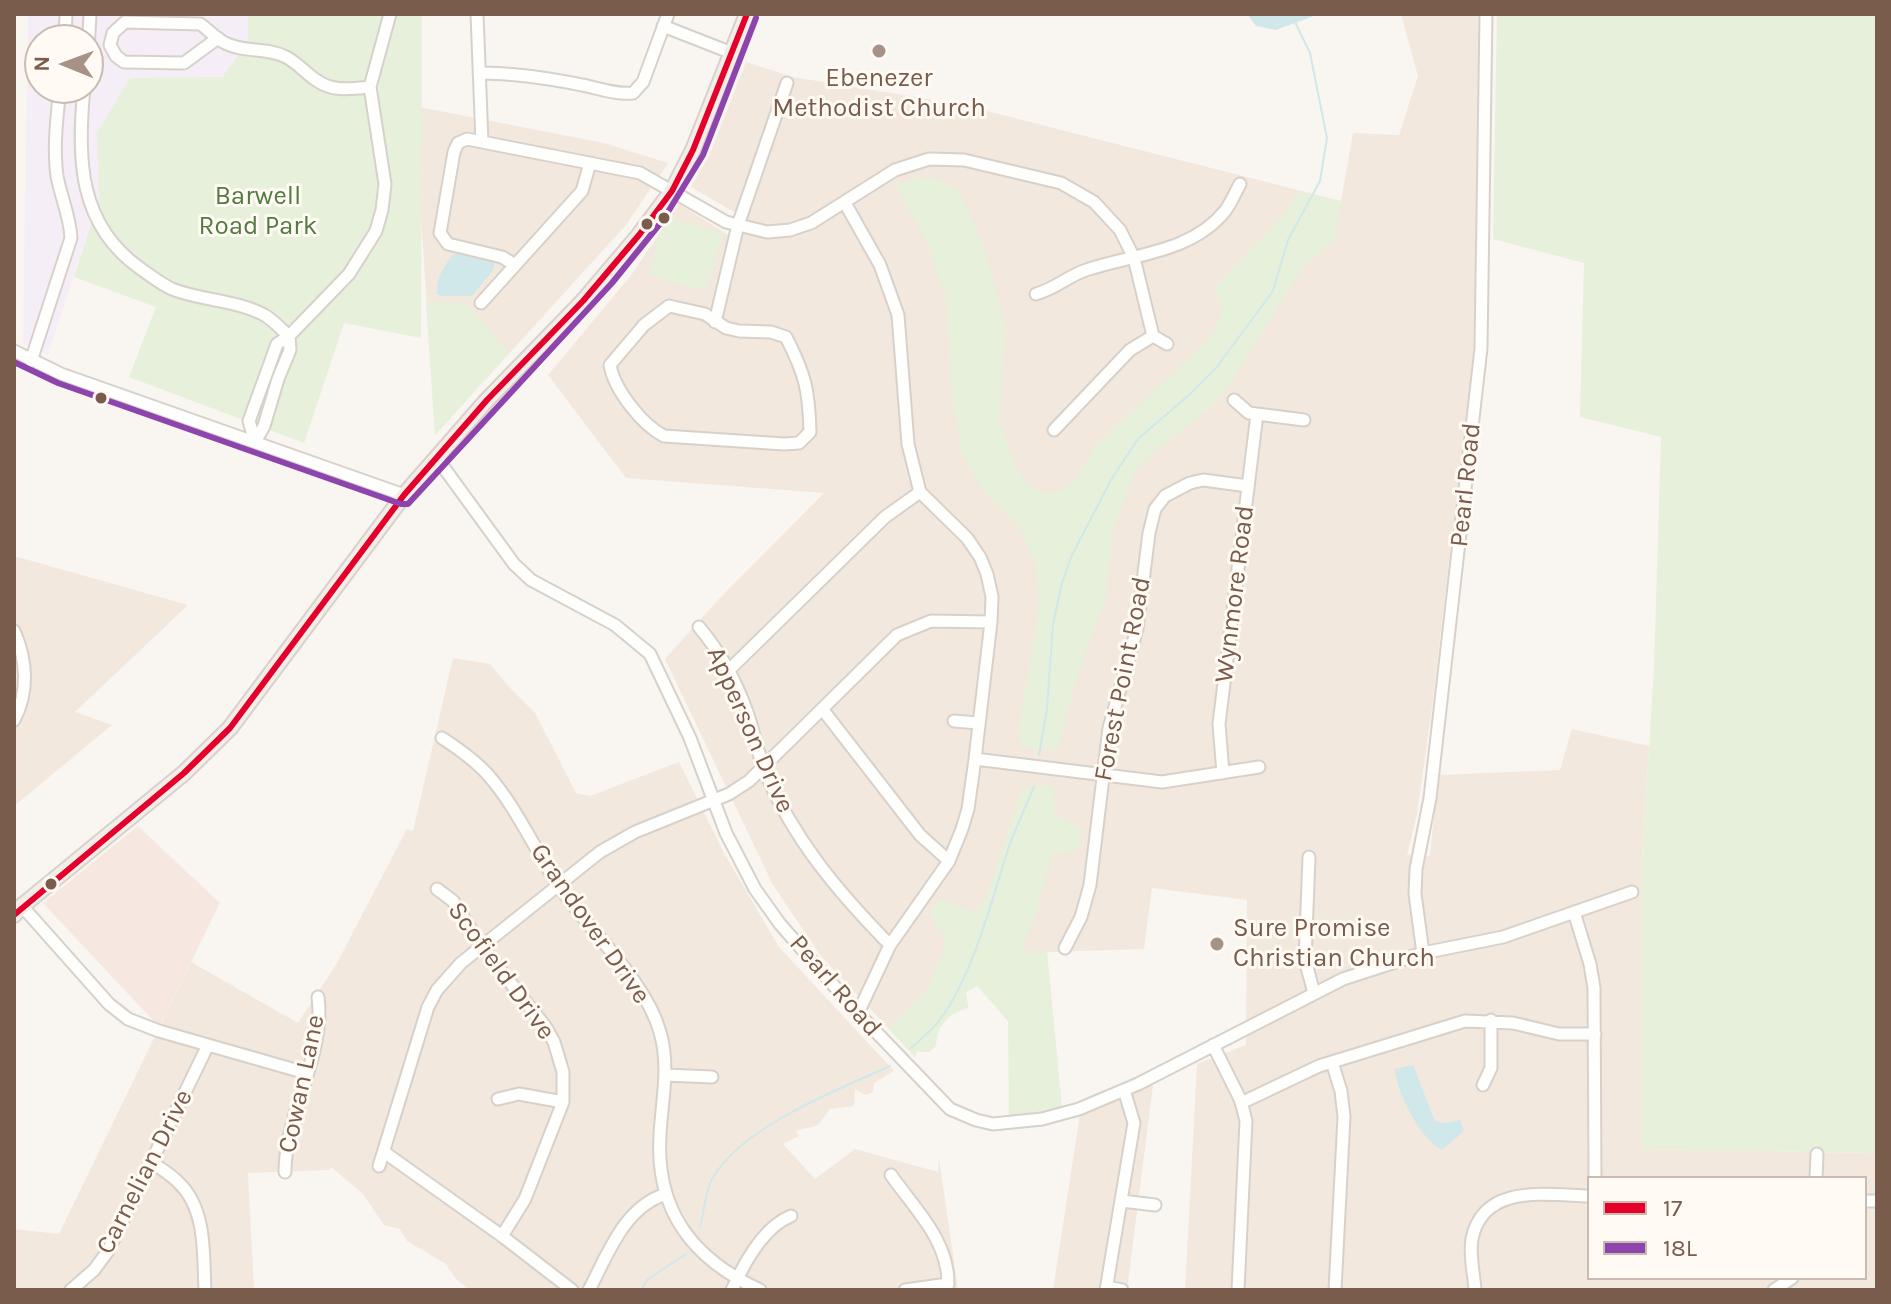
<!DOCTYPE html>
<style>
body{margin:0}
#map{position:relative;width:1891px;height:1304px;overflow:hidden;background:#f9f5f0;font-family:Karla,sans-serif}
canvas{display:block}
.frame{position:absolute;inset:0;border:16px solid #7a5c4d;pointer-events:none}
.legend{position:absolute;left:1587px;top:1176px;width:280px;height:104px;box-sizing:border-box;background:#fffaf3;border:2px solid #cabbb1;margin:0;padding:10px 14px;list-style:none;font-size:24px;color:#7a5c4d}
.legend li{display:flex;align-items:center;gap:16px;height:40px}
.legend b{width:40px;border:2px solid #cabbb1}
.north{position:absolute;left:24px;top:24px;width:80px;height:80px;box-sizing:border-box;background:#fffaf3;border:2px solid #cabbb1;border-radius:50%;rotate:271deg;font-size:22px;font-weight:700;line-height:32px;text-align:center;color:#7a5c4d}
.north::after{content:'';display:block;margin:auto;width:28px;height:36px;background:#a69286;clip-path:polygon(50% 0,100% 100%,50% 72%,0 100%)}
</style>
<div id="map">
<canvas width="1891" height="1304"></canvas>
<div class="frame"></div>
<ul class="legend">
<li><b style="height:10px;background:#e4002b"></b>17</li>
<li><b style="height:10px;background:#8e44ad"></b>18L</li>
</ul>
<div class="north">N</div>
</div>
<script>
const context = document.querySelector('canvas').getContext('2d');
context.lineJoin = 'round';
function paint(path, color) { context.fillStyle = color; context.fill(path, 'evenodd'); }
function stroke(path, color, width, dash) { context.strokeStyle = color; context.lineWidth = width; context.lineCap = dash ? 'butt' : 'round'; context.setLineDash(dash || []); context.stroke(path); }
function label(font, color, halo, rows, align = 'center') {
  context.font = font + ' Karla,sans-serif'; context.lineWidth = 6; context.setLineDash([]); context.textBaseline = 'middle'; context.strokeStyle = halo; context.fillStyle = color; for (const [text, x, y, turn = 0] of rows) {
    context.save(); context.translate(x, y); context.rotate((+turn || 0) * Math.PI / 180); context.textAlign = isNaN(turn) ? turn : align; if (halo) context.strokeText(text, 0, 0); context.fillText(text, 0, 0); context.restore();
  }
}
paint(new Path2D(`
 M1401 14H1481L1474 346 1432 707 1417 814 1407 855 1430 856 1438 775 1560 770 1572 729 1649 746 1642 859V1149L1877 1153V1287L1872 1290H1185L1197 1064 1246 1045 1247 900 1152 888 1144 949 993 954 982 982 966 992 968 1008 950 1014 937 1032 936 1046 929 1052 917 1051 915 1057 821 956 773 885 665 659 718 600 824 493 626 478 548 375 632 274 679 204 730 236 721 280 732 285 744 218 691 187 709 156 746 62 793 77 963 105 1341 201 1353 133 1399 135 1418 76ZM1589 1178H1865V1278H1589Z
 M414 106 604 143 668 163 626 225 435 435Z
 M14 556 188 605 75 712 112 725 14 806Z
 M453 658 490 664 507 685 535 713 576 793 590 796 679 762 724 853 779 947 894 1071 874 1083 873 1092 866 1095 855 1089 854 1106 830 1109 818 1125 796 1131 799 1136 783 1144 815 1179 855 1149 938 1172 939 1158 958 1290H470L456 1279 446 1264 407 1241 400 1229 384 1225 363 1194 331 1167 329 1170 248 1173 254 1290H14V1229L59 1234 191 962 298 1023 337 963 407 829 413 831Z
 M1153 1085 1127 1290H1053L1080 1114Z`), '#f2e8de');
paint(new Path2D(`
 M138 826 220 903 159 1027 43 903Z`), '#f6e8e1');
paint(new Path2D(`
 M28 14H248V42L222 77 97 133 99 199 48 355 23 343ZM40 40H88V88H40Z`), '#f6eef6');
paint(new Path2D(`
 M248 14H422L421 338 344 323 304 443 129 377 156 307 74 277 99 199 97 133 130 78 222 77 248 42Z
 M1497 14H1877V1153L1642 1149V859L1654 668 1661 437 1580 417 1584 263 1493 239Z
 M913 178 937 179 958 190 973 221 988 260 1006 329 999 418 1017 470 1029 485 1041 492 1057 493 1073 482 1097 444 1213 335 1222 307 1213 289 1281 217 1301 191 1342 202 1335 240 1304 266 1223 394 1204 413 1160 447 1135 472 1128 487 1112 536 1106 598 1077 677 1057 751 1021 746 1018 733 1039 606 1036 566 1020 528 985 493 963 458 951 391 946 300 928 245 896 186Z
 M665 216 723 233 706 291 649 275Z
 M426 302 467 303 509 353 435 435Z
 M1053 785 1054 815 1081 829 1080 847C1071 854 1060 850 1051 857L1037 912 1023 944 1028 952 1047 951 1062 1107 1009 1120 1008 1021 977 986 966 992 968 1008C948 1014 937 1024 936 1046L929 1052 917 1051 915 1057 889 1029 926 990 946 945 944 936 930 916C929 907 934 902 942 899L970 911 978 910 987 893 1022 788Z`), '#e7f0db');
paint(new Path2D(`
 M1247 14H1319L1276 30 1256 26Z
 M457 254 494 261V269L472 296H441L437 294C435 279 444 266 453 255Z
 M1413 1065 1435 1121 1445 1123 1460 1120 1464 1131 1442 1150C1421 1140 1396 1092 1395 1069Z`), '#d0e8ea');
stroke(new Path2D(`
 M1039 755 1047 708 1053 624 1062 583 1072 555 1111 480 1138 439 1190 394 1216 368 1273 291 1288 240 1320 181 1327 138 1310 53 1295 22
 M911 1048C920 1040 930 1032 938 1022 972 979 991 902 1008 850 1015 829 1025 808 1034 787
 M700 1227C704 1213 705 1192 712 1179 741 1127 837 1090 890 1066
 M641 1290 648 1279 686 1254`), '#d0e8ea', 2);
const minor = new Path2D(`
 M477 14 482 142
 M663 26 732 53
 M218 38 184 63 124 62 116 56 110 45 113 33 125 22 200 24C209 30 216 39 225 43 244 53 267 47 286 57 298 63 305 73 316 80 332 92 351 89 370 87
 M65 40 66 14
 M88 53 90 14
 M479 73C514 73 548 78 582 85 599 88 615 95 633 93L643 82 668 14
 M84 88C77 158 78 225 141 269 151 276 161 284 172 289 202 301 238 300 266 316 274 321 282 330 289 336
 M845 203 880 265 898 315 908 444 920 492 967 538 980 557 987 574 992 597 991 622 975 759 968 809 962 829 949 861 890 945 858 1013
 M515 265 502 257 448 244 440 233 454 152 458 143 467 139 640 173 726 222 767 232 790 230 811 223 895 170 929 159 964 160 1061 183 1094 202 1120 230 1134 258 1153 336 1167 344
 M1036 294C1055 289 1068 276 1086 270 1133 254 1191 253 1225 211 1231 203 1235 193 1240 184
 M481 303 582 191 590 163
 M669 306 705 314 726 328 739 331 771 332 786 337C805 374 809 390 810 432L799 443 784 444 664 436C642 425 614 389 610 365L644 325Z
 M715 322 738 225 787 83
 M14 351 61 374 404 495
 M31 361 71 238C70 216 61 198 57 176 53 148 57 116 60 88
 M1234 400 1249 413 1304 420
 M1054 430 1130 350 1153 336
 M255 442 249 421 277 344 289 336 349 274 376 231 382 210 385 184 370 87 390 14
 M255 442 264 426 278 379 290 350 289 336
 M436 457 514 564 531 580 615 625 650 654 690 738 726 833 755 889 780 924 856 1011 950 1109 976 1120 993 1124 1042 1119 1079 1109 1138 1084 1343 979 1423 953 1415 894 1416 869 1430 798 1481 348 1486 14
 M699 627C720 652 736 681 747 712 754 731 757 752 765 771 793 839 839 893 890 945
 M14 631C27 660 29 692 14 720
 M729 670 885 517 920 492
 M823 710 920 835 949 861
 M954 721 978 723
 M442 738C459 749 475 760 489 776 516 807 534 848 557 883 587 929 645 979 660 1032 670 1066 662 1100 660 1134 655 1211 693 1259 760 1290
 M975 759 1162 782 1259 767
 M1223 773 1219 724 1257 414
 M1309 857 1305 960 1314 993
 M437 889 453 901 482 947 545 1026 554 1042 563 1072V1102L525 1199 502 1236
 M22 906 109 1004 128 1019 159 1031 306 1073
 M1574 912 1590 964 1594 988 1595 1178
 M1065 948 1081 917 1090 885 1109 728 1137 629 1149 533 1155 509 1165 496 1190 483 1203 480 1248 486
 M1423 953 1503 937 1632 892
 M1213 1045 1241 1101 1246 1121 1238 1290
 M1332 1062 1341 1091 1344 1117 1335 1290
 M665 1075 712 1077
 M1483 1085 1491 1068V1020
 M498 1099 519 1094 563 1102
 M1241 1103 1319 1066 1465 1021 1513 1023 1559 1034H1595
 M384 1152 502 1236 572 1290
 M152 1162C161 1169 170 1174 178 1182 207 1209 203 1254 205 1290
 M379 1166 428 1007 437 990 461 963 600 852 635 832 729 794 749 781 897 635 931 621 991 622
 M285 1172C285 1113 326 1054 318 997
 M891 1175C914 1208 949 1241 948 1284L905 1290
 M1816 1178 1817 1154
 M1122 1201 1155 1205
 M1865 1201H1877
 M1107 1287 1122 1290
 M71 1290 94 1270 108 1251 208 1045
 M589 1290C608 1254 624 1207 666 1194
 M732 1290C744 1263 763 1227 791 1216
 M1106 1290 1134 1123 1124 1090
 M1475 1290C1474 1274 1469 1255 1472 1239 1483 1183 1547 1195 1589 1196
 M1774 1290 1792 1278`);
const major = new Path2D(`
 M14 915 22 906 184 773 230 728 404 495 487 400 583 301 639 235 672 191 693 150 747 14`);
stroke(minor, '#d7d1cb', 15);
stroke(major, '#dad1cc', 18);
stroke(minor, '#fefefd', 11);
stroke(major, '#f3eee8', 14);
stroke(new Path2D(`
 M14 915 184 773 230 728 404 495 487 400 583 301 639 235 672 191 693 150 747 14`), '#e4002b', 6);
stroke(new Path2D(`
 M14 362 58 383 401 504H408L612 283 663 220 703 155 756 18`), '#8e44ad', 6);
for (const [x, y, r, color] of [
 [879,51,8,"#a69286"],
 [664,218,7,"#7a5c4d"],
 [647,224,7,"#7a5c4d"],
 [101,398,7,"#7a5c4d"],
 [51,884,7,"#7a5c4d"],
 [1217,944,8,"#a69286"]
]) { const dot = new Path2D(); dot.arc(x, y, r, 0, 2 * Math.PI); context.fillStyle = color; context.fill(dot); stroke(dot, '#fffaf3', 3); }
label('26px', '#7a5c4d', '#fffaf3', [
 ["Ebenezer",879,79],
 ["Methodist Church",879,109],
 ["Sure Promise",1233,929,"left"],
 ["Christian Church",1233,959,"left"]
]);
label('26px', '#537a41', '#fffaf3', [
 ["Barwell",258,197],
 ["Road Park",258,227]
]);
label('26px', '#7a5c4d', '#fffaf3', [
 ["Pearl Road",1466,485,-84],
 ["Wynmore Road",1235,594,-83],
 ["Forest Point Road",1123,679,-79],
 ["Apperson Drive",750,730,66],
 ["Grandover Drive",590,924,55],
 ["Scofield Drive",501,971,54],
 ["Pearl Road",835,986,49],
 ["Cowan Lane",302,1084,-78],
 ["Carnelian Drive",145,1172,-63]
]);
</script>
